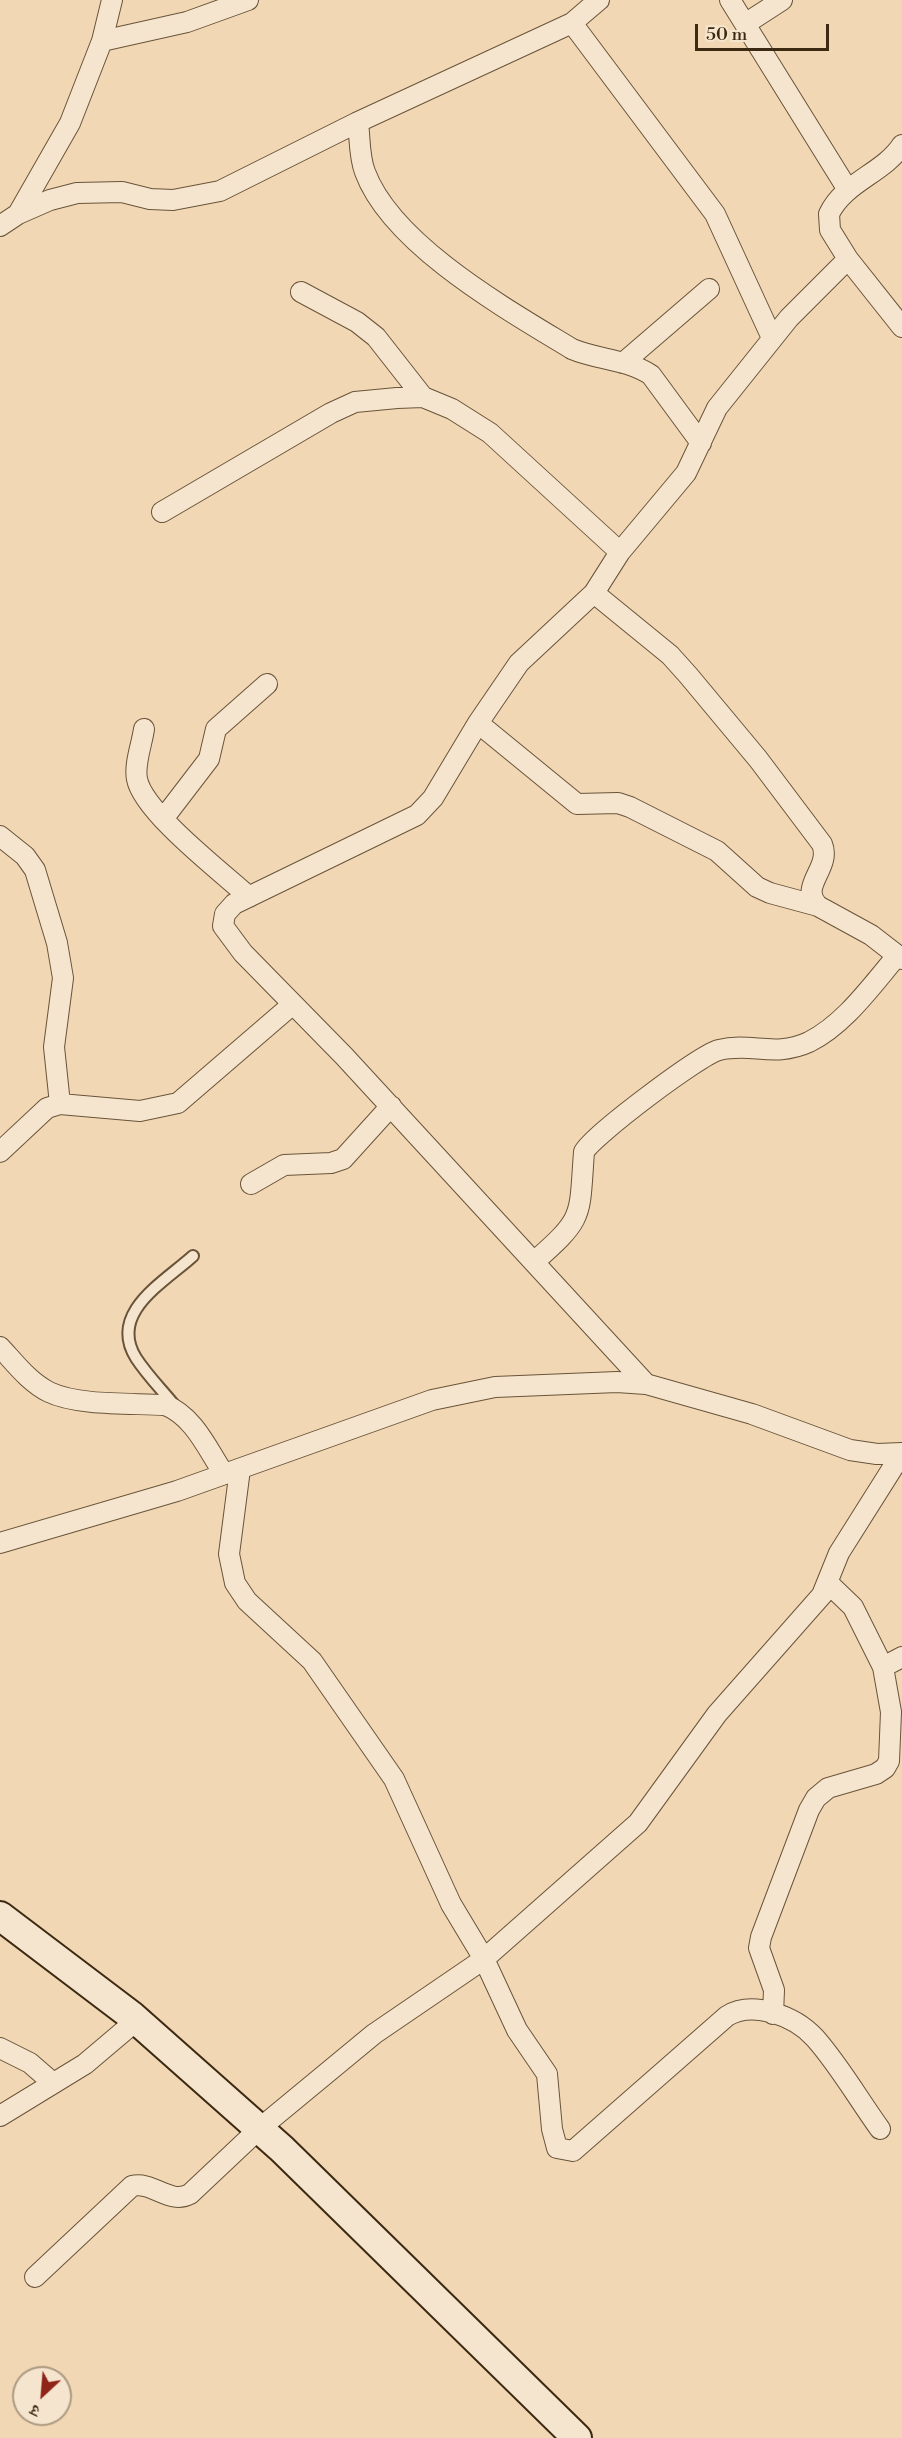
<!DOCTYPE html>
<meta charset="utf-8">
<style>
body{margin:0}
#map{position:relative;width:902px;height:2438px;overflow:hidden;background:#f1d7b3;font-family:"Libre Bodoni","Noto Serif Devanagari",serif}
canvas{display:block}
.north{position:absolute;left:12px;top:2366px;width:60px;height:60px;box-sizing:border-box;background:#f6e5ce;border:2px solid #ac9a82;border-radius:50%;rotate:206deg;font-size:16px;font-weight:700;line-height:24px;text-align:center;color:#3c2911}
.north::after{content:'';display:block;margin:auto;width:21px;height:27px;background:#8f2418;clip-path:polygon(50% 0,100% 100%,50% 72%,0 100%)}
.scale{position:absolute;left:695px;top:24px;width:134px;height:27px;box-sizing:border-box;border:3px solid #3c2911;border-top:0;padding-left:8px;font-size:18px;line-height:21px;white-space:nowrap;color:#3c2911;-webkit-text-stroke:4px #f6e5ce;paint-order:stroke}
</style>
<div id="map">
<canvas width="902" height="2438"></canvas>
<div class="north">उ</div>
<div class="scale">50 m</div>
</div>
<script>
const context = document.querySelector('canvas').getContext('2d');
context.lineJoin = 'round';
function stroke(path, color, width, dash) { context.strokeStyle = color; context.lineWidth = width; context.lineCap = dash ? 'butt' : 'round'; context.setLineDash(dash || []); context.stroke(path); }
const lane = new Path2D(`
 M175 1406C162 1390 147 1375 136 1358 108 1313 163 1283 193 1256`);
const street = new Path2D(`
 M730 0 848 190
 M572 23 715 214 772 338
 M745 24 782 0
 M102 41 187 22 248 0
 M358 122C360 138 359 157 365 172 392 245 508 310 572 349 598 360 627 359 651 375L701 443
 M18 214 70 123 102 41 112 0
 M0 226 18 214 50 200 77 193 122 192 150 199 173 200 220 191 358 122 572 23 599 0
 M848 259 902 327
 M301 292 357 322 376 337 423 397
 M623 363 709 289
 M162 512 331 413 355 402 397 398 423 397 452 409 490 433 620 552
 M594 593 670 655 688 675 758 759 822 844C832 868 798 886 818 906L871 935 902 959
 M478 723 577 804 618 803 630 807 717 851 757 887 770 893 818 906
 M144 729C142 744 134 764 137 779 143 812 223 873 249 897
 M163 819 209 759 216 729 267 684
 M0 836 25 856 35 870 57 943 63 978 54 1047 60 1104
 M0 1152 47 1108 60 1104 140 1111 178 1103 293 1004
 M251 1184 284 1165 331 1163 343 1159 391 1106
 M534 1262C585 1217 579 1218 584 1152 592 1136 701 1054 719 1050 752 1042 774 1058 809 1042 845 1024 872 985 897 956
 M0 1347C15 1363 29 1382 49 1392 78 1406 132 1403 165 1405 194 1416 208 1450 224 1474
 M646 1384 344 1056 243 953 223 926 225 914 234 904 417 815 433 798 478 723 519 663 594 593 620 552 686 473 717 408 789 318 848 259 830 230 829 214C844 182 884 173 902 145
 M240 1469 229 1554 235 1583 247 1601 312 1661 394 1779 451 1904 484 1959 517 2030 547 2074 552 2129 557 2148 573 2151 727 2016C753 2000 795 2016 815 2038 839 2065 859 2100 880 2129
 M0 1543 177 1491 432 1400 495 1387 617 1382 646 1384 752 1414 850 1450 877 1454 902 1453
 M883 1667 902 1657
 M773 2014 774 1990 759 1948 761 1937 809 1810 816 1798 828 1788 876 1774 885 1768 889 1761 891 1712 883 1667 853 1607 828 1583
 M0 2048 30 2063 53 2083
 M0 2116 85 2064 137 2020
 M35 2277 132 2186C153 2181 169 2205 190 2194L259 2129 374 2034 484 1959 638 1823 717 1714 822 1595 839 1553 902 1453`);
const secondary = new Path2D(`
 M0 1916 132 2016 282 2149 577 2438`);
stroke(lane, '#69543a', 14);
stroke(street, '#69543a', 22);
stroke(secondary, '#3c2911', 32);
stroke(lane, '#f6e5ce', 10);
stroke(street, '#f6e5ce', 20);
stroke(secondary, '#f6e5ce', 28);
</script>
